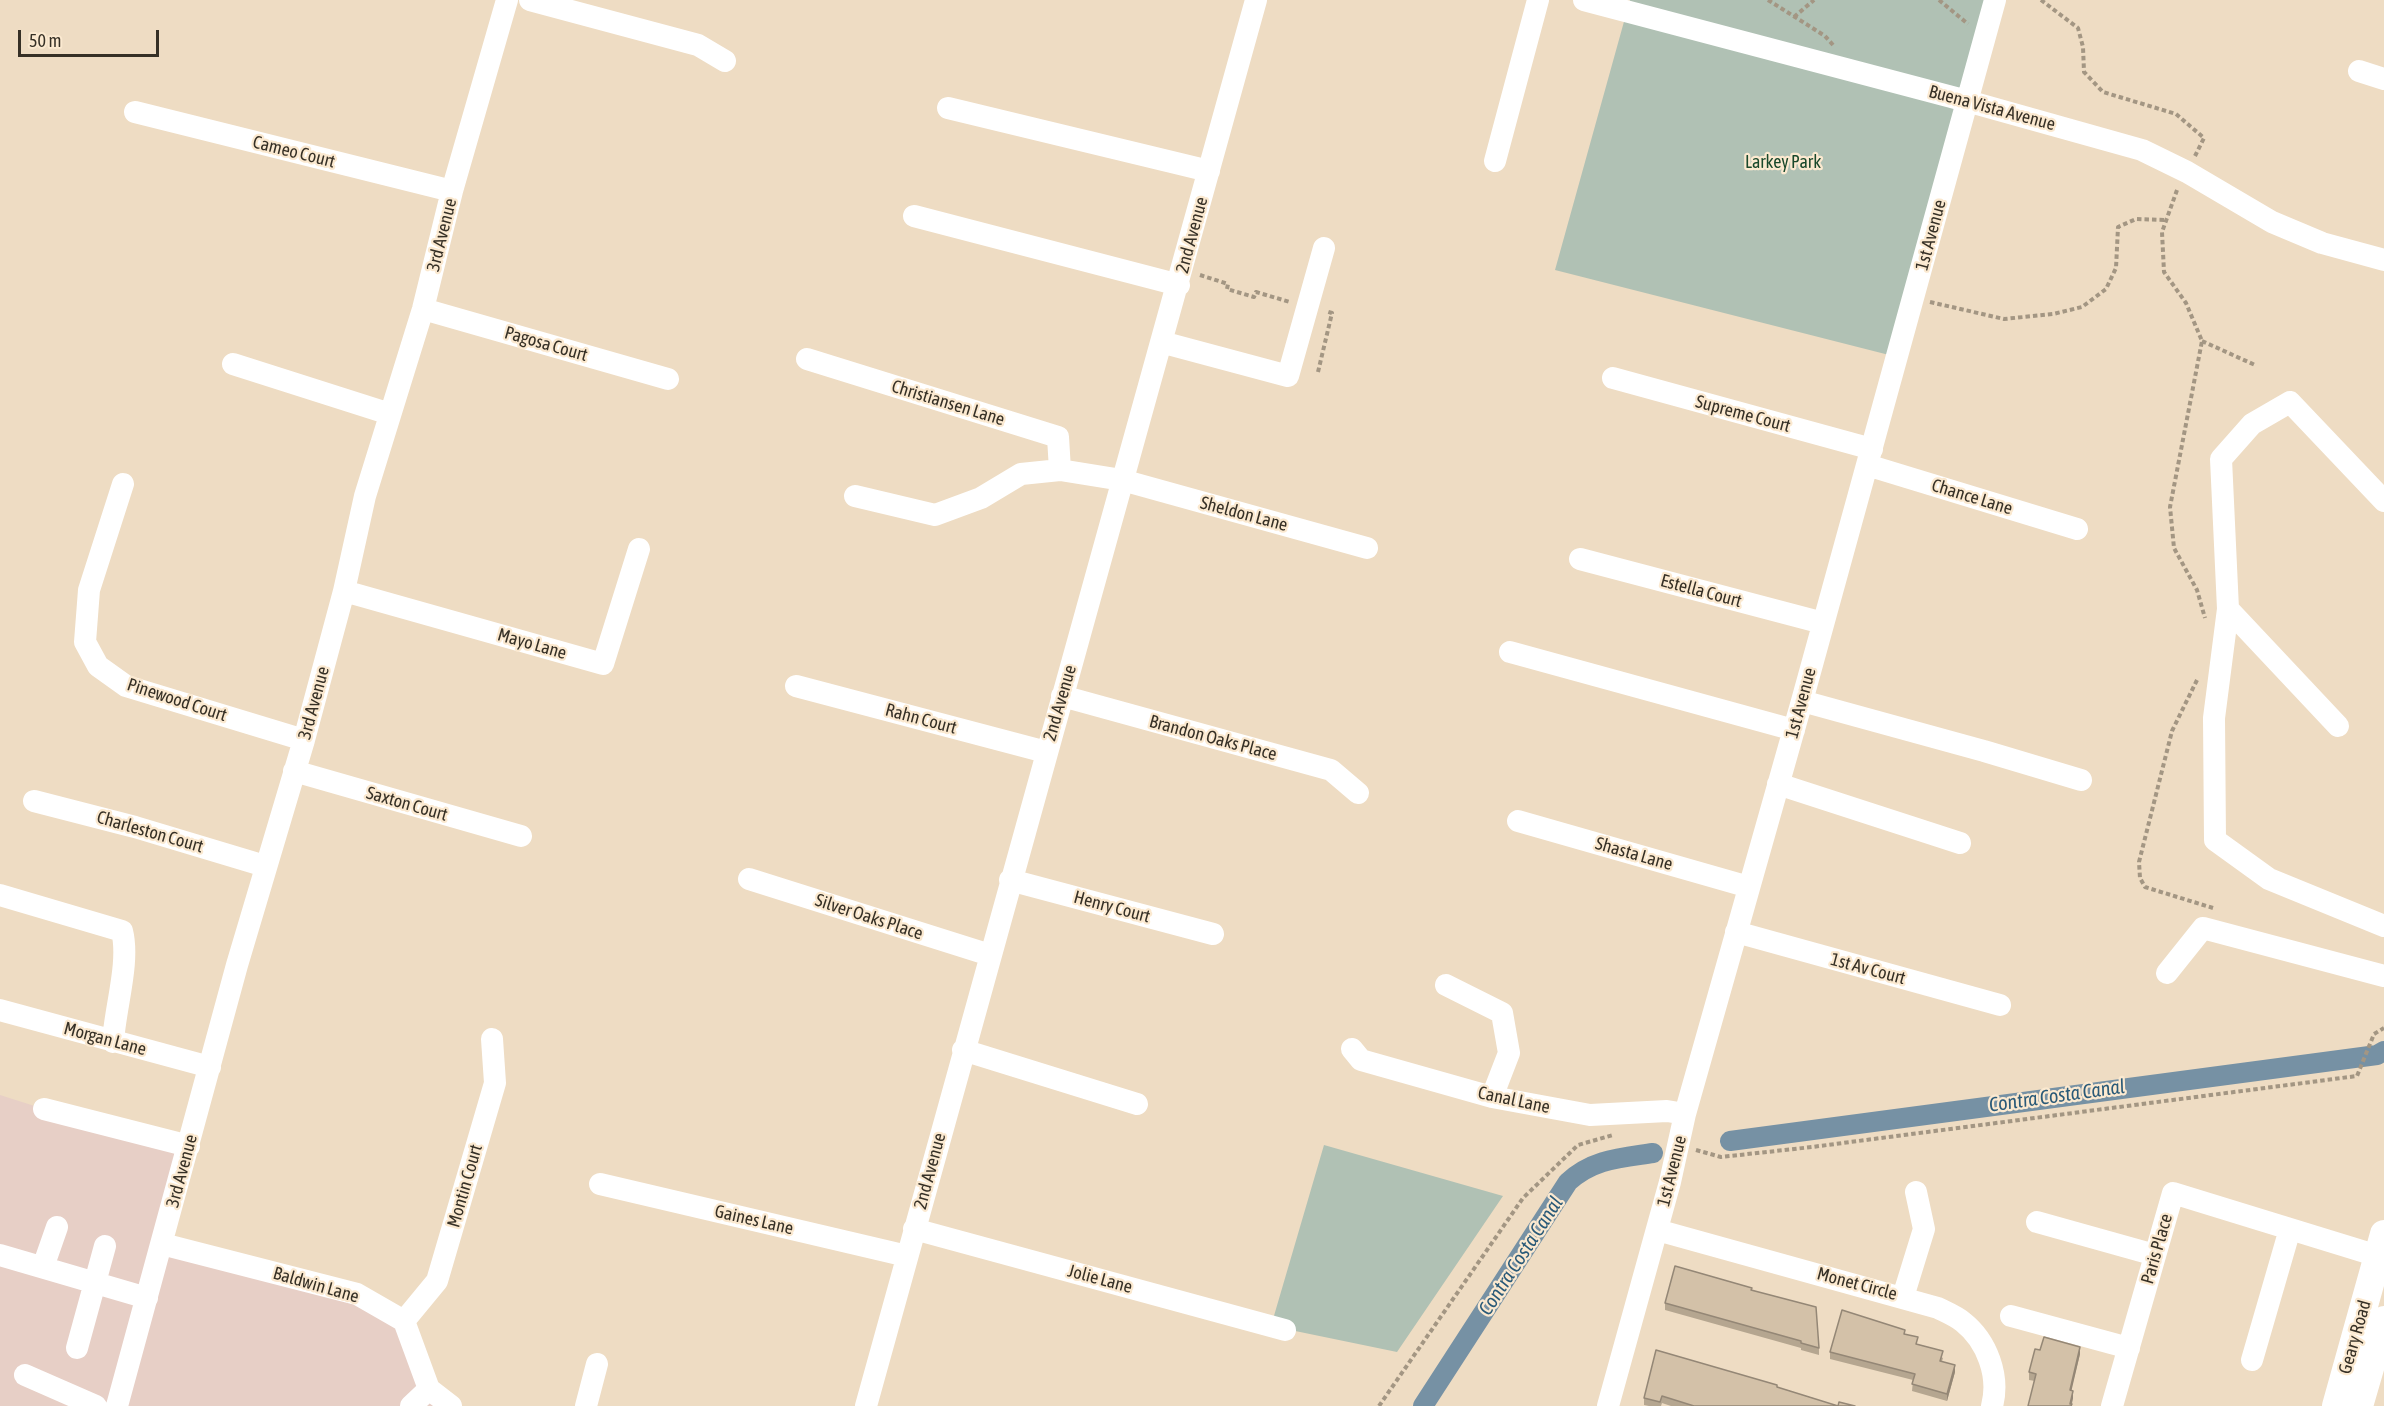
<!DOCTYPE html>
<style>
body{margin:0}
#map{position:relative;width:2384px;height:1406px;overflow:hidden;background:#eedcc3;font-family:"Asap Condensed",sans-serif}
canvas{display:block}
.scale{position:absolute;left:18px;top:30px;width:141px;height:27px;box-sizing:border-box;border:3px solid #363026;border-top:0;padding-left:8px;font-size:18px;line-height:21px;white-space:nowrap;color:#363026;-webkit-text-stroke:4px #fbe9d0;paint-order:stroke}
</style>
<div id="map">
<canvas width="2384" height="1406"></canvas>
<div class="scale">50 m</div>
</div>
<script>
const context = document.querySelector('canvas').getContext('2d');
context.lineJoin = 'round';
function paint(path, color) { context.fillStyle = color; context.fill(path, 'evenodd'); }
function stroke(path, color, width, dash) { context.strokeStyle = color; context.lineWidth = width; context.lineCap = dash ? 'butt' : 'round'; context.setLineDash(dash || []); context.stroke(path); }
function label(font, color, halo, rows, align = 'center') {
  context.font = font + ' "Asap Condensed",sans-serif'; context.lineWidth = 4.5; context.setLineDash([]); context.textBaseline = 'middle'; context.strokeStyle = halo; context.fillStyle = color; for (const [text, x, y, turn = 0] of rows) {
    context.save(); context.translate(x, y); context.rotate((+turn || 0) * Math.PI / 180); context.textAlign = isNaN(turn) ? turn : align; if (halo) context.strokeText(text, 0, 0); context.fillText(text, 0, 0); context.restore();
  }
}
paint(new Path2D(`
 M0 1095 44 1109 189 1146 163 1245 357 1294 404 1321 451 1406H0Z`), '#e7cfc6');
paint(new Path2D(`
 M1630 0H1995L1897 357 1555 270Z
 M1324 1145 1503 1196 1397 1352 1271 1326Z`), '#b0c1b4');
stroke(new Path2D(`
 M1730 1141 2377 1055 2384 1051
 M1423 1406 1568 1182C1593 1159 1620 1158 1653 1153`), '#7691a4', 20);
stroke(new Path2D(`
 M1768 0 1825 36 1833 45
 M1939 0 1968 24
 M2041 0 2078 28 2083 47 2084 72 2103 92 2176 114 2204 138 2195 156
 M1794 17 1814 0
 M2177 190 2162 232 2164 272 2186 303 2202 341 2170 507 2174 548 2197 590 2205 618
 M1200 275 1228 284 1227 289 1254 297 1256 292 1290 302
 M1930 302 2004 319 2053 314 2082 307 2106 289 2116 268 2118 227 2136 219 2166 220
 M2202 341 2255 365
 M1318 372 1332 313 1326 311
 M2197 680 2172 731 2139 862 2140 878 2145 887 2213 908
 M1696 1150 1721 1157 1812 1147 2357 1076 2374 1034 2384 1028
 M1379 1406 1523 1198 1578 1145 1613 1135`), '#a39683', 4, [4.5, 3]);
stroke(new Path2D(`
 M530 0 698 45 725 61
 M1584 0 1967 101 2142 150 2187 172 2272 222 2322 243 2384 260
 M2359 71 2384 79
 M948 108 1209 171
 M135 112 452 191
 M1495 161 1538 0
 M914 216 1179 285
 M423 309 668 379
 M1161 342 1288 376 1324 248
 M807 359 1058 437 1060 470
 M233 364 390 414
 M1613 378 1872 449
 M1867 465 2077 529
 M123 484 89 590 85 642 98 666 126 686 304 740
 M855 496 935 515 981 498 1021 474 1060 470 1122 480 1367 548
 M2384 501 2290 402 2252 424 2221 459 2228 609 2214 718 2215 840 2269 879 2384 926
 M1580 559 1823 623
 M344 591 603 664 639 549
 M2228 609 2338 726
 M1510 652 1794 730
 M796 686 1046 752
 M1062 696 1331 770 1358 793
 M1802 701 1984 751 2081 780
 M294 771 521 836
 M1778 784 1960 843
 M34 801 135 827 265 866
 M1518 821 1749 887
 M749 879 990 955
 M1010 880 1213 934
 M0 895 122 931C130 962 115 1008 113 1042
 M1736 932 2000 1005
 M2167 973 2203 928 2384 976
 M1446 985 1502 1013 1509 1053 1492 1097
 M0 1010 210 1067
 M1352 1049 1361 1060 1492 1097 1590 1115 1667 1111 1685 1114
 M963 1050 1137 1104
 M44 1109 189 1146
 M600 1184 907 1256
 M2037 1222 2155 1255
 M914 1229 1285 1330
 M1657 1230 1938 1308C1946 1312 1956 1316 1963 1322 1987 1341 2000 1376 1992 1406
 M162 1244 357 1294 404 1321 429 1389 451 1406
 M0 1255 147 1298
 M43 1267 57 1227
 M1903 1297 1924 1229 1916 1192
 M2011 1316 2129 1348
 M404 1321 437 1281 495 1083 492 1039
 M77 1348 105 1246
 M2252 1360 2290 1229
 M25 1375 96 1406
 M117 1406 237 965 304 740 344 591 365 496 423 309 452 191 507 0
 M411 1406 429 1389
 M586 1406 597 1364
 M866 1406C993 937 1128 469 1256 0
 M1608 1406 1670 1182 1685 1114 1802 701 1995 0
 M2112 1406 2173 1193 2378 1256`), '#fff', 22);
stroke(new Path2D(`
 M2336 1406 2384 1234
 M2359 1406 2384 1320`), '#fff', 28);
paint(new Path2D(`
 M1752 1290 1819 1348V1355L1801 1350V1348L1665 1310V1303Z
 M1905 1334 1917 1344 1943 1358 1942 1361 1955 1372 1947 1401 1912 1391 1913 1380 1830 1359V1352Z
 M2040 1350 2080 1354 2071 1390 2073 1398 2072 1404 2035 1381 2029 1380V1372Z
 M1777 1387 1838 1406H1671L1662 1403 1661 1406H1649L1644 1405V1398Z`), '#b5a690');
paint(new Path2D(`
 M2080 1347V1354L2070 1397V1390Z
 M1955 1365V1372L1947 1401V1394Z
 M2073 1391V1398L2071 1406 2070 1404Z`), '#948776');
const building = new Path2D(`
 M1675 1266 1752 1288 1751 1290 1816 1307 1819 1348 1801 1343V1341L1665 1303Z
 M1842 1310 1905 1330 1904 1334 1918 1337 1916 1344 1943 1351 1940 1361 1955 1365 1947 1394 1912 1384 1915 1374 1830 1352Z
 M2044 1337 2080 1347 2070 1390 2073 1391 2070 1404H2072L2071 1406H2028L2036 1374 2029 1372 2035 1349 2040 1350Z
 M1656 1350 1777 1385V1387L1838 1406H1694L1662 1396 1660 1402 1644 1398Z
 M1839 1402 1855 1406H1838Z`);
paint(building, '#d3c1a8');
stroke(building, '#948776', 1.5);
label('18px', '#363026', '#fbe9d0', [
 ["Buena Vista Avenue",1992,108,15],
 ["Cameo Court",294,152,14],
 ["3rd Avenue",442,235,-76],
 ["2nd Avenue",1192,235,-75],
 ["1st Avenue",1931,235,-75],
 ["Pagosa Court",546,344,16],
 ["Christiansen Lane",948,403,17],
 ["Supreme Court",1743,414,15],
 ["Chance Lane",1972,497,17],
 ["Sheldon Lane",1244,514,15],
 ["Estella Court",1701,591,15],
 ["Mayo Lane",532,644,16],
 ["Pinewood Court",177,700,18],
 ["3rd Avenue",314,703,-75],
 ["2nd Avenue",1060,703,-74],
 ["1st Avenue",1801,703,-75],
 ["Rahn Court",921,719,15],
 ["Brandon Oaks Place",1213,738,15],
 ["Saxton Court",407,804,16],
 ["Charleston Court",150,832,16],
 ["Shasta Lane",1634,854,16],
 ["Henry Court",1112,907,15],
 ["Silver Oaks Place",869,917,18],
 ["1st Av Court",1868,969,15],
 ["Morgan Lane",105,1039,15],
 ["Canal Lane",1514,1100,12],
 ["3rd Avenue",182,1171,-75],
 ["2nd Avenue",930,1171,-75],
 ["1st Avenue",1672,1171,-76],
 ["Montin Court",465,1186,-74],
 ["Gaines Lane",754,1220,13],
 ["Paris Place",2157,1249,-74],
 ["Jolie Lane",1100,1279,15],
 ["Monet Circle",1857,1284,15],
 ["Baldwin Lane",316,1285,16],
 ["Geary Road",2355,1337,-74]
]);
label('18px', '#19482b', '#fbe9d0', [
 ["Larkey Park",1783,162]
]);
label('italic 20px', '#2a5a78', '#fbe9d0', [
 ["Contra Costa Canal",2057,1096,-8],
 ["Contra Costa Canal",1521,1256,-57]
]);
</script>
